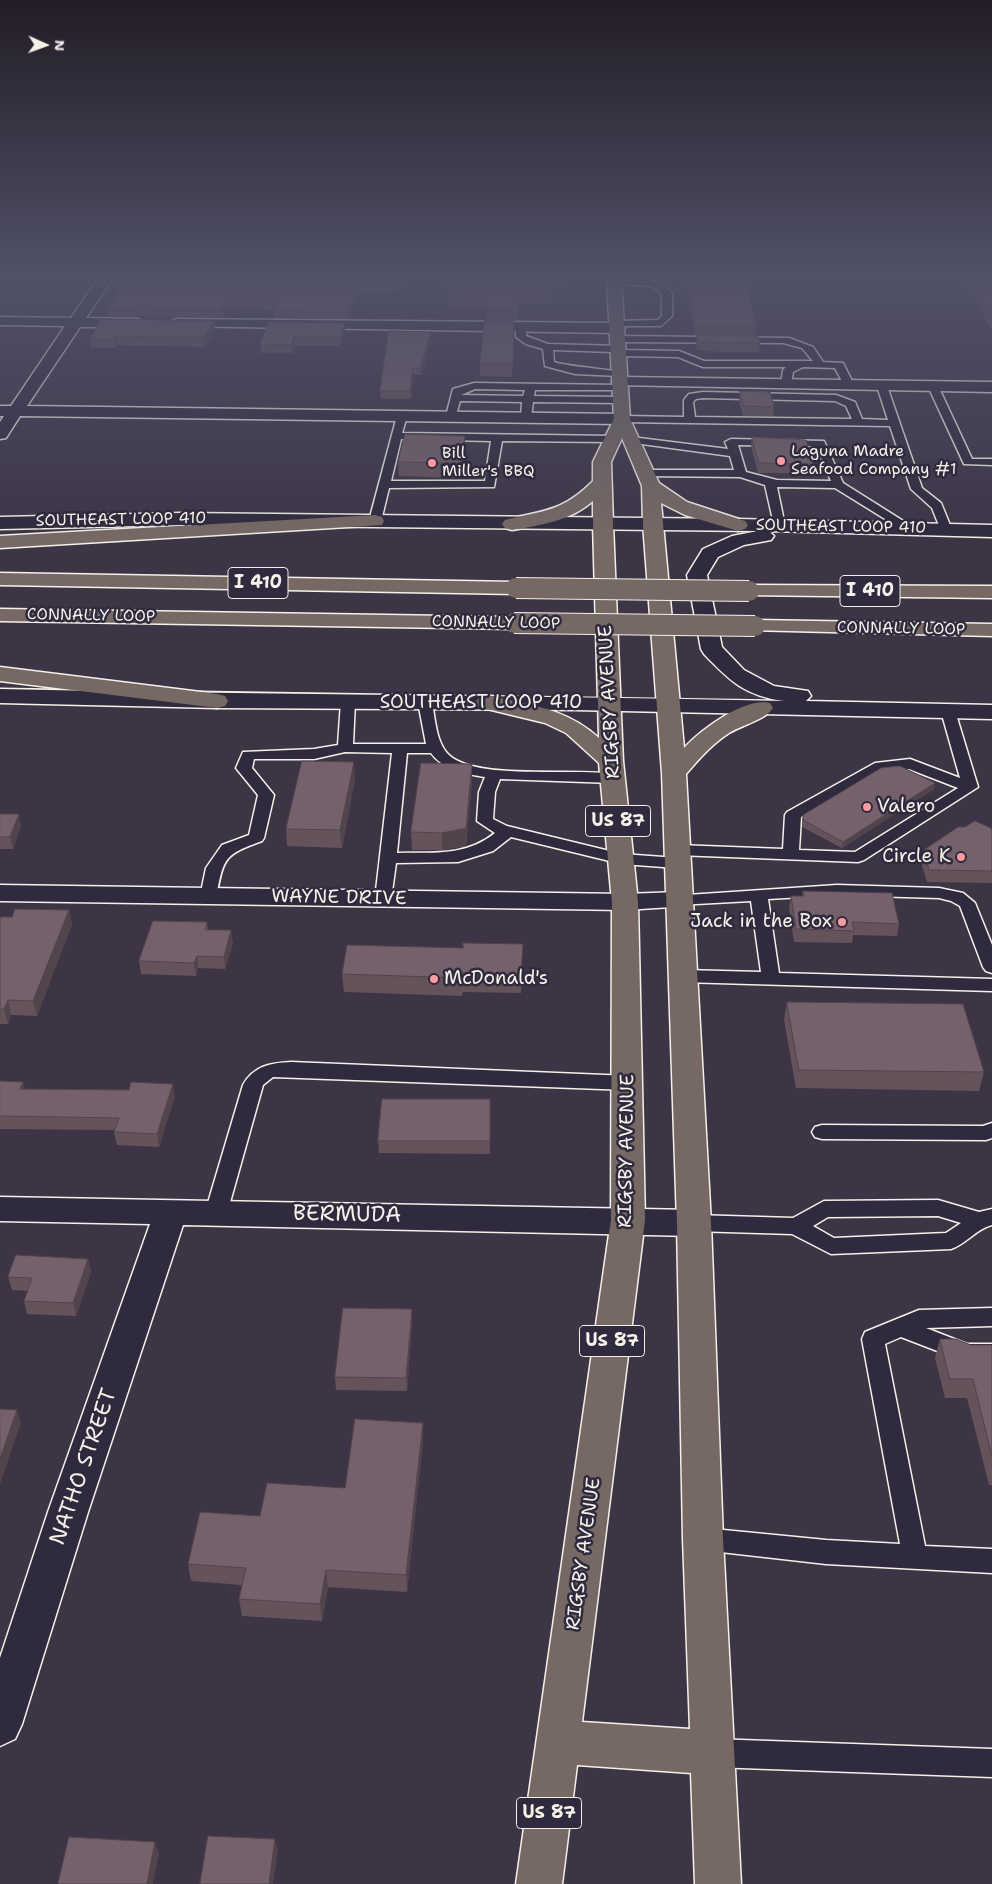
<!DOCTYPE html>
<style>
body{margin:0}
#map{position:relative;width:992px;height:1884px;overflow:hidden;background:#3d3546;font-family:"Shantell Sans",sans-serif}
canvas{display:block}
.north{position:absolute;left:20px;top:20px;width:50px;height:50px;-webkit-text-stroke:4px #2f2a3d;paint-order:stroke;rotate:92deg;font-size:14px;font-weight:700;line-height:20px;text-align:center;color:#f4f1e8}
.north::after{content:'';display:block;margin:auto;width:18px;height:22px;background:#f4f1e8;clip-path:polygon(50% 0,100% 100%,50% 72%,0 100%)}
</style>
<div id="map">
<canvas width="992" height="1884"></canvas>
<div class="north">N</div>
</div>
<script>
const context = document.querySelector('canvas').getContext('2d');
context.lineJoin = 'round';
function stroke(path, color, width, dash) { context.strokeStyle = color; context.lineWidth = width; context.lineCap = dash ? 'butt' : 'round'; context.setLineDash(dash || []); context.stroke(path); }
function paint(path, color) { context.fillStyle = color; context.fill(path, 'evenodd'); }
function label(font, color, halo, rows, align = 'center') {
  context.font = font + ' "Shantell Sans",sans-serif'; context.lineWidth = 5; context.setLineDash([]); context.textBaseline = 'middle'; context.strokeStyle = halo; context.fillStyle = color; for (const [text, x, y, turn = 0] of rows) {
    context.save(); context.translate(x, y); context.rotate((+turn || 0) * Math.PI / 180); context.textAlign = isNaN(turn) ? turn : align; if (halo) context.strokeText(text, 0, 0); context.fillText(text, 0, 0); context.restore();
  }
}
const service = new Path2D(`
 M612 279C633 279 657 275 672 293V316L661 326H613L611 324 616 321 658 320 662 316V294L652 286 614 284 610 281Z
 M521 324 526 327V336L548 344 618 346 621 347 622 350 679 351 704 361H813L802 348 783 343 617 342 612 339 617 336 789 338 813 347 823 362 843 363 854 385 853 387H845L835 368 803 367 793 372 791 384 786 387 781 384 783 370 786 367H703L678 357 618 356 615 355 614 352 553 350 554 362C568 367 620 370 624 373L619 376 575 374 545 366 543 349 526 344 516 337V327Z
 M474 383 620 385 624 386V390H535L534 396 621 397 626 400 621 403 533 402 531 417 526 420 521 417 522 402 460 401 455 418H447L446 416 453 389ZM475 389 525 390 523 396 461 395Z
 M882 383 887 386 922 488 941 503 952 530 950 533H942L932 508 911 489 890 426 622 422 617 419 622 416 684 417V400L689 394 703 392 836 395 855 402 862 419 888 420 877 386ZM703 398 835 401 846 406 852 419 695 417 693 402 696 399Z
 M933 383 938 386 972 459H992V465L964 464 928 386Z
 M402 413 407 416 402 433 613 436 619 439 613 442 502 441 494 487 389 488 381 521 379 524H371L369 521 397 416ZM401 439 491 441 485 481H391Z
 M631 437 728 449 725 442 731 439 824 441 843 483 916 529 910 533 906 532 835 488 777 487 785 526 783 529H775L765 485 740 477 645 476 639 473 645 470H734L730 456 627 442 625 440ZM738 445 816 446 831 481 777 480 746 472Z
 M348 698 355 702 353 744H426L418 702 425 698 432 702C435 719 436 739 446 752 470 783 582 766 618 775L621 778 618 781 613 783 500 779 495 792 493 819 507 826 622 854 677 858 683 860 685 863 683 866 677 868 622 864 511 837 493 851 458 862 396 863 391 899 389 903H377L375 899 392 753 345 752 314 759H254L252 768 274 795 264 838 262 841C223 855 224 858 216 897L214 901H202L200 897 206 868 222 845 249 835 258 795 236 768 243 752 314 749 338 745 341 702ZM407 753H431C443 770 466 774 485 777L479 792 477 821 495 833C465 857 433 852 397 853Z
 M948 707 955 711 978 787 864 860 858 862 677 855 669 850 677 845 783 849 785 815 787 812 875 763 910 759 960 778 941 711ZM909 769 958 788 855 852 799 850 801 817 879 772Z
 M837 885 939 888 963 893 975 903 992 945V973L986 971 983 967 960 906 951 901 939 898 837 895 768 899 779 973 992 979V991L682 982 676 980 673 976 676 972 682 970 761 972 751 901 678 905 672 904 670 900 672 896Z
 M291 1062 629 1076 636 1078 639 1083 636 1088 629 1090 273 1077 263 1085 227 1213 223 1219 216 1221 209 1219 205 1213 243 1085C254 1066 270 1063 291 1062Z
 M992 1123V1138L986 1140 822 1139 815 1137 812 1132 815 1127 822 1125 983 1126Z
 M938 1200 979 1212 992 1209V1225C976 1229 966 1244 951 1249L831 1254 792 1234 694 1231 687 1229 683 1223 687 1217 694 1215 793 1218 824 1201ZM938 1216 961 1223 946 1233 834 1238 813 1226 828 1217Z
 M992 1308V1326L926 1328 967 1344H992V1362H966L901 1337 885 1344 925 1546 992 1549V1573L826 1564 703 1550 694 1547 690 1539 694 1531 703 1528 826 1540 900 1544 862 1339 865 1332 919 1310Z
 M713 1739 992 1749V1777L713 1767 703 1763 699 1753 703 1743Z`);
const minor = new Path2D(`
 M98 279H112L86 318 138 319 145 323 138 327H80L27 406 622 414 628 415 630 419 628 423 622 424 20 416 6 438 0 439V422L4 416H0V406H11L65 326 0 325V317L71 318Z
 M178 319 617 323 625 328 617 333 173 326 171 323 173 320Z
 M620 377 992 382V392L614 385 612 382Z
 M0 885 625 894 678 892 687 894 691 900 687 906 625 910 0 901Z
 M0 1197 694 1210 706 1214 711 1223 706 1232 694 1236 183 1225 88 1512 22 1724 15 1739 0 1746V1658L48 1512 150 1224 0 1221Z`);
const secondary = new Path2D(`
 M181 513 738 519 992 525V537L769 531 774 536 771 540 744 545 718 557 707 575 722 647 744 670 774 686 808 691 811 696 806 701 992 705V719L576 710 217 708 0 703V689C261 695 523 695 784 701 745 696 730 681 704 654L701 649 687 575 703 549 732 536 758 531 181 525 0 529V517Z`);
const primary = new Path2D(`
 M607 279H621L630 419 659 483 687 502 745 521 748 525 745 529 738 531 685 515 661 503 663 524 660 528H646L643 524 642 486 622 438 611 462 613 524 610 528H596L593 524V501C570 521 541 525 512 530L505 528 502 524 505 520C545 510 562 512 593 481V462L614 419Z`);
const trunk = new Path2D(`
 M603 518 610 520 613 524 623 761 638 902 645 1220 582 1722 690 1729 683 1539 677 1223 662 773 643 524 646 520H660L663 524 684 748C701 730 744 697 770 703L773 708C765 720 742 725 729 733 712 744 699 759 686 774L711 1223 723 1539 741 1884H695L691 1773 577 1765 562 1884H516L611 1220 612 902 599 763 566 733 545 723 479 707 476 702 479 697 487 695C529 705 566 708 599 738L593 524 596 520Z`);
const motorway = new Path2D(`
 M375 515 382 517 384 521 382 525 0 548V536Z
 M0 573 516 582 523 584 526 588 523 592 516 594 0 585Z
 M749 585 992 586V598L742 595 739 591 742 587Z
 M0 609 514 617 521 619 525 623 521 627 514 629 0 621Z
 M755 620 992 624V636L748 630 744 626 748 622Z
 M0 667 217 694 225 696 228 701 225 706 217 708 0 681Z`);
stroke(service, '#f4f1e8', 3);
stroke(minor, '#f4f1e8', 3);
stroke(secondary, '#f4f1e8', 3);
stroke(primary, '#f4f1e8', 3);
stroke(trunk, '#f4f1e8', 3);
stroke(motorway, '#f4f1e8', 3);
paint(service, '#2f2a3d');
paint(minor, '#2f2a3d');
paint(secondary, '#2f2a3d');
paint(primary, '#766964');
paint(trunk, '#766964');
paint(motorway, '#766964');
const motorwayBridge = new Path2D(`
 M516 588 749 591
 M514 623 755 626`);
stroke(motorwayBridge, '#f4f1e8', 22, []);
stroke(motorwayBridge, '#766964', 20);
paint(new Path2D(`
 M126 279H402L398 293H359L350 319 274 318V310L227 309 222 317 109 316 108 309Z
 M447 279H562V282L551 281V304H518L517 320H487V309H449V294H446Z
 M685 279H745L756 325 755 336 695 335Z
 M962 279H992V330L977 303Z
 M214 321 215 330 205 347 118 345 116 348H91L90 339Z
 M345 323V331L340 346H295L292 353H261L260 344Z
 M514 334 512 377 480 376V363Z
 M697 335 760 343 759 352H722L697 350 696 344Z
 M432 340 421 375H413L411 399H381L380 391Z
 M740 391 774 407 773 416H743L739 401Z
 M465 436V450L460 478 399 476 398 462Z
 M752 437 813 464 812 473H758L751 447Z
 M355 779 342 848 287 846 286 829Z
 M472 781 466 846 442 850H412L411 832Z
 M934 789 842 848 802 827 803 815Z
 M0 814 21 826 13 849H0Z
 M992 831V883L927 882 921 862 924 850Z
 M803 891 899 924 897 936 853 935 852 943 794 942 789 908 791 896H802Z
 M69 910 72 924 37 1016 11 1015 8 1024H0V917H12Z
 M207 922 208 930 233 943 225 969 198 968 196 976 141 974 139 961Z
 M522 962 521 993 463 992 462 996 344 992 342 974Z
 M787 1002 984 1072 979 1091 796 1088 784 1020Z
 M0 1081 25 1089 175 1096 159 1147 117 1145 114 1132 115 1130 0 1129Z
 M490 1099V1154L379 1153 378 1141Z
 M88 1259 91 1272 76 1316 27 1314 24 1301 28 1291 12 1290 8 1277Z
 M412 1322 407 1391 336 1390 335 1377Z
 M940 1339 971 1345H992V1485H989L967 1398H945L935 1358Z
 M423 1440 407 1592 328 1587 322 1621 242 1616 239 1599 242 1585 191 1581 188 1564 260 1516 345 1488Z`), '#65535c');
paint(new Path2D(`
 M399 279H402L398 293 397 286Z
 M358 285 359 293 350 319 349 311Z
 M226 301 227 309 222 317 221 310Z
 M214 321 215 330 205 347 204 338Z
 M345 323V331L340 346V337Z
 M431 332 432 340 421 375 420 368Z
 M117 336 118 345 116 348 115 339Z
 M294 337 295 346 292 353 291 345Z
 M413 368V375L411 399 410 391Z
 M465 436V450L460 478V463Z
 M354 762 355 779 342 848 340 830Z
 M472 764V781L466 846 442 850V833Z
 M935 783 934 789 842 848 843 842Z
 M19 814 21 826 13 849 10 837Z
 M69 910 72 924 37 1016 33 1001Z
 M231 930 233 943 225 969 224 957Z
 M523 944 522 962 521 993V975Z
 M197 956 198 968 196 976 194 963Z
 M8 1000 11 1015 8 1024 4 1009Z
 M23 1082 26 1094 20 1089Z
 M173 1084 175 1096 159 1147 157 1134Z
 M88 1259 91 1272 76 1316 73 1303Z
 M412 1309V1322L407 1391 406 1378Z
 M17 1410 21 1423 0 1484V1459Z
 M423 1423V1440L407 1592 406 1575Z
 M326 1570 328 1587 322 1621 320 1604Z
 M275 1839 278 1851 273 1884H269Z
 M155 1842 159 1853 153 1884H147Z`), '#52444b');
const building = new Path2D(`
 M126 279H399L397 286 358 285 349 311 274 310 277 302 226 301 221 310 108 309Z
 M447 279H551V293H518L517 309H487L488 298H449L451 283H446Z
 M688 279H745L756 325H695Z
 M969 279H992V318L979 294Z
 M101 319 214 321 204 338 117 336 115 339H90Z
 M485 320 514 321 513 363H480Z
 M269 322 345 323 340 337H294L291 345 260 344Z
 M389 331 431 332 420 368H413L410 391H380Z
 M697 335 758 336 760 343H723L698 341Z
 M740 391 770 392 774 407 744 406Z
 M405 434 465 436 460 463 398 462Z
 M752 437 806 440 813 464 759 463Z
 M302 761 354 762 340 830 286 829Z
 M421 763 472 764 466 828 442 833 411 832Z
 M900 766 935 783 843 842 803 820V815L881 768Z
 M0 814H19L10 837H0Z
 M975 821 991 828 992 831V871L929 870 924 850 958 827H965Z
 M803 891 892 893 899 924 852 922 854 931 796 929 791 896H804Z
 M15 909 69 910 33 1001 8 1000 4 1009H0V917H12Z
 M153 921 207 922 205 930H231L224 957 197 956 194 963 139 961Z
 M463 943 523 944 521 975 462 973V978L342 974 347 945 463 948Z
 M787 1002 963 1004 984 1072 799 1070Z
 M0 1081 23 1082 20 1089 129 1090 131 1082 173 1084 157 1134 114 1132 119 1118 0 1116Z
 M382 1099H490V1141H378Z
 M16 1255 88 1259 73 1303 24 1301 32 1278 8 1277Z
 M343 1308 412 1309 406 1378 335 1377Z
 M940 1339H956L971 1345H992V1456L973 1379H950Z
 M0 1409 17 1410 0 1459Z
 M355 1419 423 1423 406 1575 326 1570 320 1604 239 1599 246 1568 188 1564 200 1512 260 1516 267 1483 345 1488Z
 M208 1836 275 1839 269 1884H200Z
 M69 1837 155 1842 147 1884H58Z`);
paint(building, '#75616b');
stroke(building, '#52444b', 1);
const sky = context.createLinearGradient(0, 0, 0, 543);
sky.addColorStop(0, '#221d26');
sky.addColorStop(0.51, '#515168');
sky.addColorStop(1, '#51516800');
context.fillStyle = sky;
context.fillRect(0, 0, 992, 543);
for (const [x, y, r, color] of [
 [781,461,5,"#ff9aa2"],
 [432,463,5,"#ff9aa2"],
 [867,807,5,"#ff9aa2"],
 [961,857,5,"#ff9aa2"],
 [842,922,5,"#ff9aa2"],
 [434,979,5,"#ff9aa2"]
]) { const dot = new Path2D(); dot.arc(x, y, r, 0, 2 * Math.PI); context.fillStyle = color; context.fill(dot); stroke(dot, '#2f2a3d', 2); }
label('16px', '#f4f1e8', '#2f2a3d', [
 ["Laguna Madre",791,452],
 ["Seafood Company #1",791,470],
 ["Bill",442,454],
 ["Miller's BBQ",442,472]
], 'left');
label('16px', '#f4f1e8', '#2f2a3d', [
 ["SOUTHEAST LOOP 410",121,520,-1],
 ["SOUTHEAST LOOP 410",841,527,1],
 ["CONNALLY LOOP",91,616,1],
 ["CONNALLY LOOP",496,623,1],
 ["CONNALLY LOOP",901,629,1]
]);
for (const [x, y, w] of [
 [258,583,60],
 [870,591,60],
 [618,821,65],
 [612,1341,65],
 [549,1813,65]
]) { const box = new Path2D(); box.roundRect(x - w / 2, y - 15.5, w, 31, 4); context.fillStyle = '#2f2a3d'; context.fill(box); stroke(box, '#f4f1e8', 1); }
label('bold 18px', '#f4f1e8', null, [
 ["I 410",258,583],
 ["I 410",870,591],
 ["US 87",618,821],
 ["US 87",612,1341],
 ["US 87",549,1813]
]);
label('19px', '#f4f1e8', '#2f2a3d', [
 ["RIGSBY AVENUE",610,702,-93],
 ["SOUTHEAST LOOP 410",481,703],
 ["WAYNE DRIVE",339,898,1],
 ["RIGSBY AVENUE",627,1151,-89],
 ["RIGSBY AVENUE",584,1554,-82]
]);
label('19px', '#f4f1e8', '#2f2a3d', [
 ["Valero",877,807],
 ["Circle K",951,857,"right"],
 ["Jack in the Box",832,922,"right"],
 ["McDonald's",444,979]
], 'left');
label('22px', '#f4f1e8', '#2f2a3d', [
 ["BERMUDA",347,1215,1],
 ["NATHO STREET",84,1467,-71]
]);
</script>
